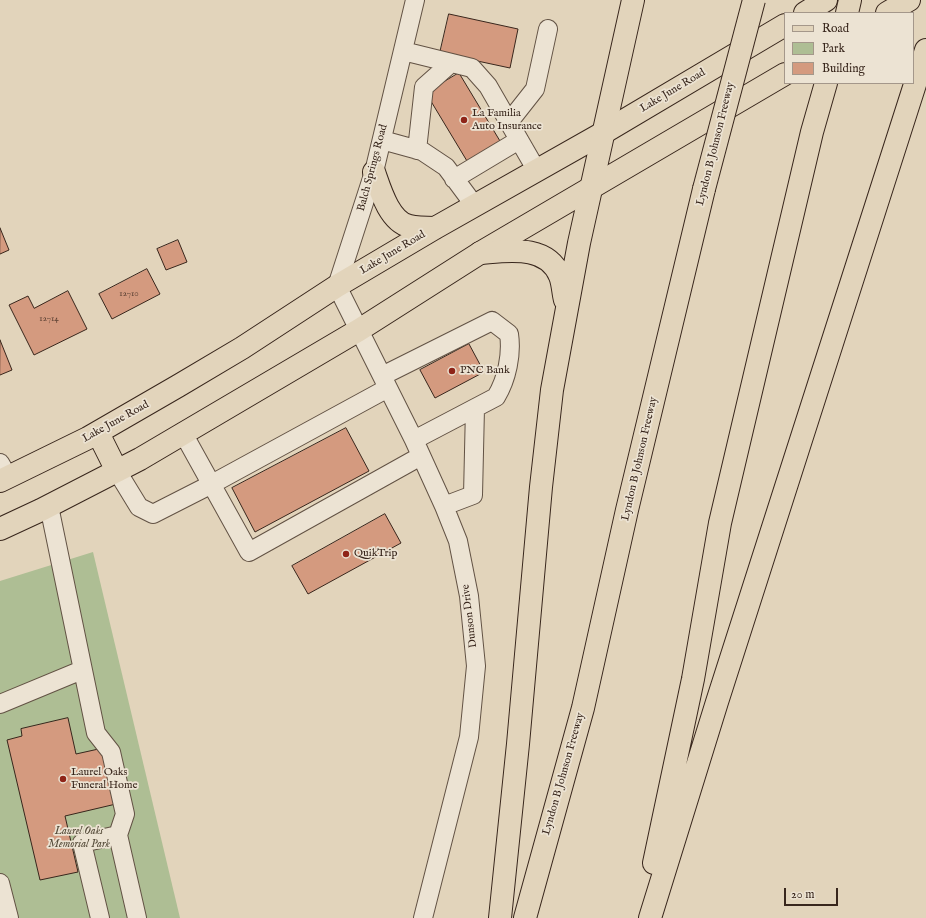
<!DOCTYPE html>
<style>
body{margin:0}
#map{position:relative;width:926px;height:918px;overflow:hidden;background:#e2d4bb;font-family:"IM FELL English",serif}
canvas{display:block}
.legend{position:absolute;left:784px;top:12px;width:130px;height:72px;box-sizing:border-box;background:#ece3d3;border:1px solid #a4978a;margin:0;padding:5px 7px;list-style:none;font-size:12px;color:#38261c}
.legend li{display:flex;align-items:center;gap:8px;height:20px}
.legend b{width:20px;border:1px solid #a4978a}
.scale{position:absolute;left:784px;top:888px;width:54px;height:18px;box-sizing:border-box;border:2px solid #38261c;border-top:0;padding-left:5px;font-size:12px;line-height:14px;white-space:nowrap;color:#38261c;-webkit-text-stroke:3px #ece3d3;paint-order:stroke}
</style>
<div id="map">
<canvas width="926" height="918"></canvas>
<ul class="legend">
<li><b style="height:5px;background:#e2d4bb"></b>Road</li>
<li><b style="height:11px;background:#aebe94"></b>Park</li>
<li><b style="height:11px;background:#d49a7f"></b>Building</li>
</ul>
<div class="scale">20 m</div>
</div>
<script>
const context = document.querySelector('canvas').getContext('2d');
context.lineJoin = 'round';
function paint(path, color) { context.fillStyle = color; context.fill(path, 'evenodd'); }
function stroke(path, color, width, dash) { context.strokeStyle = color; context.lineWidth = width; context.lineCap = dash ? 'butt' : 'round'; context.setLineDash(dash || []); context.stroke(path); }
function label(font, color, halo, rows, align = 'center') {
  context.font = font + ' "IM FELL English",serif'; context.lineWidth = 3.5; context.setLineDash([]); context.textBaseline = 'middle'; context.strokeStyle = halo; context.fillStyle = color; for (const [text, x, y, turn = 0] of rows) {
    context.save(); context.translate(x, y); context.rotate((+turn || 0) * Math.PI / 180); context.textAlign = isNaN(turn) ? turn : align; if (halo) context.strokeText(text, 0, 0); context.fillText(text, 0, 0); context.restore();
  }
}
paint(new Path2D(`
 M93 552 180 918H0V581Z`), '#aebe94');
const building = new Path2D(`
 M449 14 518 29 510 68 440 53Z
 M459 73 503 146 470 166 426 93Z
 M0 228 9 250 0 254Z
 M178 240 187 262 166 270 157 249Z
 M147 269 160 294 112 319 99 294Z
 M68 291 87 329 34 355 9 305 28 296 34 308Z
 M0 340 12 370 0 375Z
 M469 344 484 372 435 398 420 370Z
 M346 428 369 471 255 532 232 488Z
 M385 514 401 543 308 594 292 566Z
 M68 718 76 754 103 748 116 804 65 816 78 872 40 880 7 740 22 736 21 729Z`);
paint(building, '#d49a7f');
stroke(building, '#38261c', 1);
const minor = new Path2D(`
 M415 0 374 172 337 286 414 440 444 506 458 541 469 596 476 666 469 737 423 918
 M403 51 472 68 488 86 537 171
 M509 122 535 89 548 29
 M382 140 422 151 446 167 475 206
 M417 150 424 87 451 63
 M454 179 519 140
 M382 376 492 321 509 334C512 354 507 379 496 397L414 440
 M183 433 249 552 421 456
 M0 463 8 477
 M117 471 139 507 153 514 210 485 388 388
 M49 506 96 733 111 752 125 814 118 835 137 918
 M444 506 473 495 475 408
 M0 704 82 670
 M0 883 9 918
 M100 918 82 843 118 835`);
const major = new Path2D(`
 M805 13 826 0
 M887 13 909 0
 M374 172C380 189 389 221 409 226 417 228 426 228 435 228
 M98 433 117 471
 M0 481 88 438 178 386 242 348 337 286 435 228 603 133 785 25
 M0 529 41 510 140 459 359 330 480 253 785 74`);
const highway = new Path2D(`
 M847 13 850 0
 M480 253C508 251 547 244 560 276 563 283 563 293 565 300
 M654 863 693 679 720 523 812 132 826 83
 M500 918 518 744 541 487 552 390 579 243 633 0
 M525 918 583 708 627 510 704 189
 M650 918 717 702 926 50`);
stroke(minor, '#625244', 20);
stroke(major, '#38261c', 24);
stroke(highway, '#38261c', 24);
stroke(minor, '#ece3d3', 18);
stroke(major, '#e2d4bb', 22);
stroke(highway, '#e2d4bb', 22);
const highwayBridge = new Path2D(`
 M704 189 754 0`);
stroke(highwayBridge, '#38261c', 24, []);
stroke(highwayBridge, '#e2d4bb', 22);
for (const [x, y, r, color] of [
 [464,120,4,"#8f2418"],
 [452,371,4,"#8f2418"],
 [346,554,4,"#8f2418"],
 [63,779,4,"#8f2418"]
]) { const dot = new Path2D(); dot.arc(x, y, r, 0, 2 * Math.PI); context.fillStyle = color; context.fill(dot); stroke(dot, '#ece3d3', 1.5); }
label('9px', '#5f4335', null, [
 ["12710",129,294],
 ["12714",49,319]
]);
label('11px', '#38261c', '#ece3d3', [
 ["Lake June Road",673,91,-31],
 ["Lyndon B Johnson Freeway",716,144,-76],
 ["Balch Springs Road",373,168,-75],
 ["Lake June Road",393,253,-31],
 ["Lake June Road",116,422,-29],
 ["Lyndon B Johnson Freeway",640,459,-77],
 ["Dunson Drive",470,616,-97],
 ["Lyndon B Johnson Freeway",564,774,-74]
]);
label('11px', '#38261c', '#ece3d3', [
 ["La Familia",472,114],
 ["Auto Insurance",472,127],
 ["PNC Bank",460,371],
 ["QuikTrip",354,554],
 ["Laurel Oaks",71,773],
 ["Funeral Home",71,786]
], 'left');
label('italic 11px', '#564c3a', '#ece3d3', [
 ["Laurel Oaks",79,832],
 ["Memorial Park",79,845]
]);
</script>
